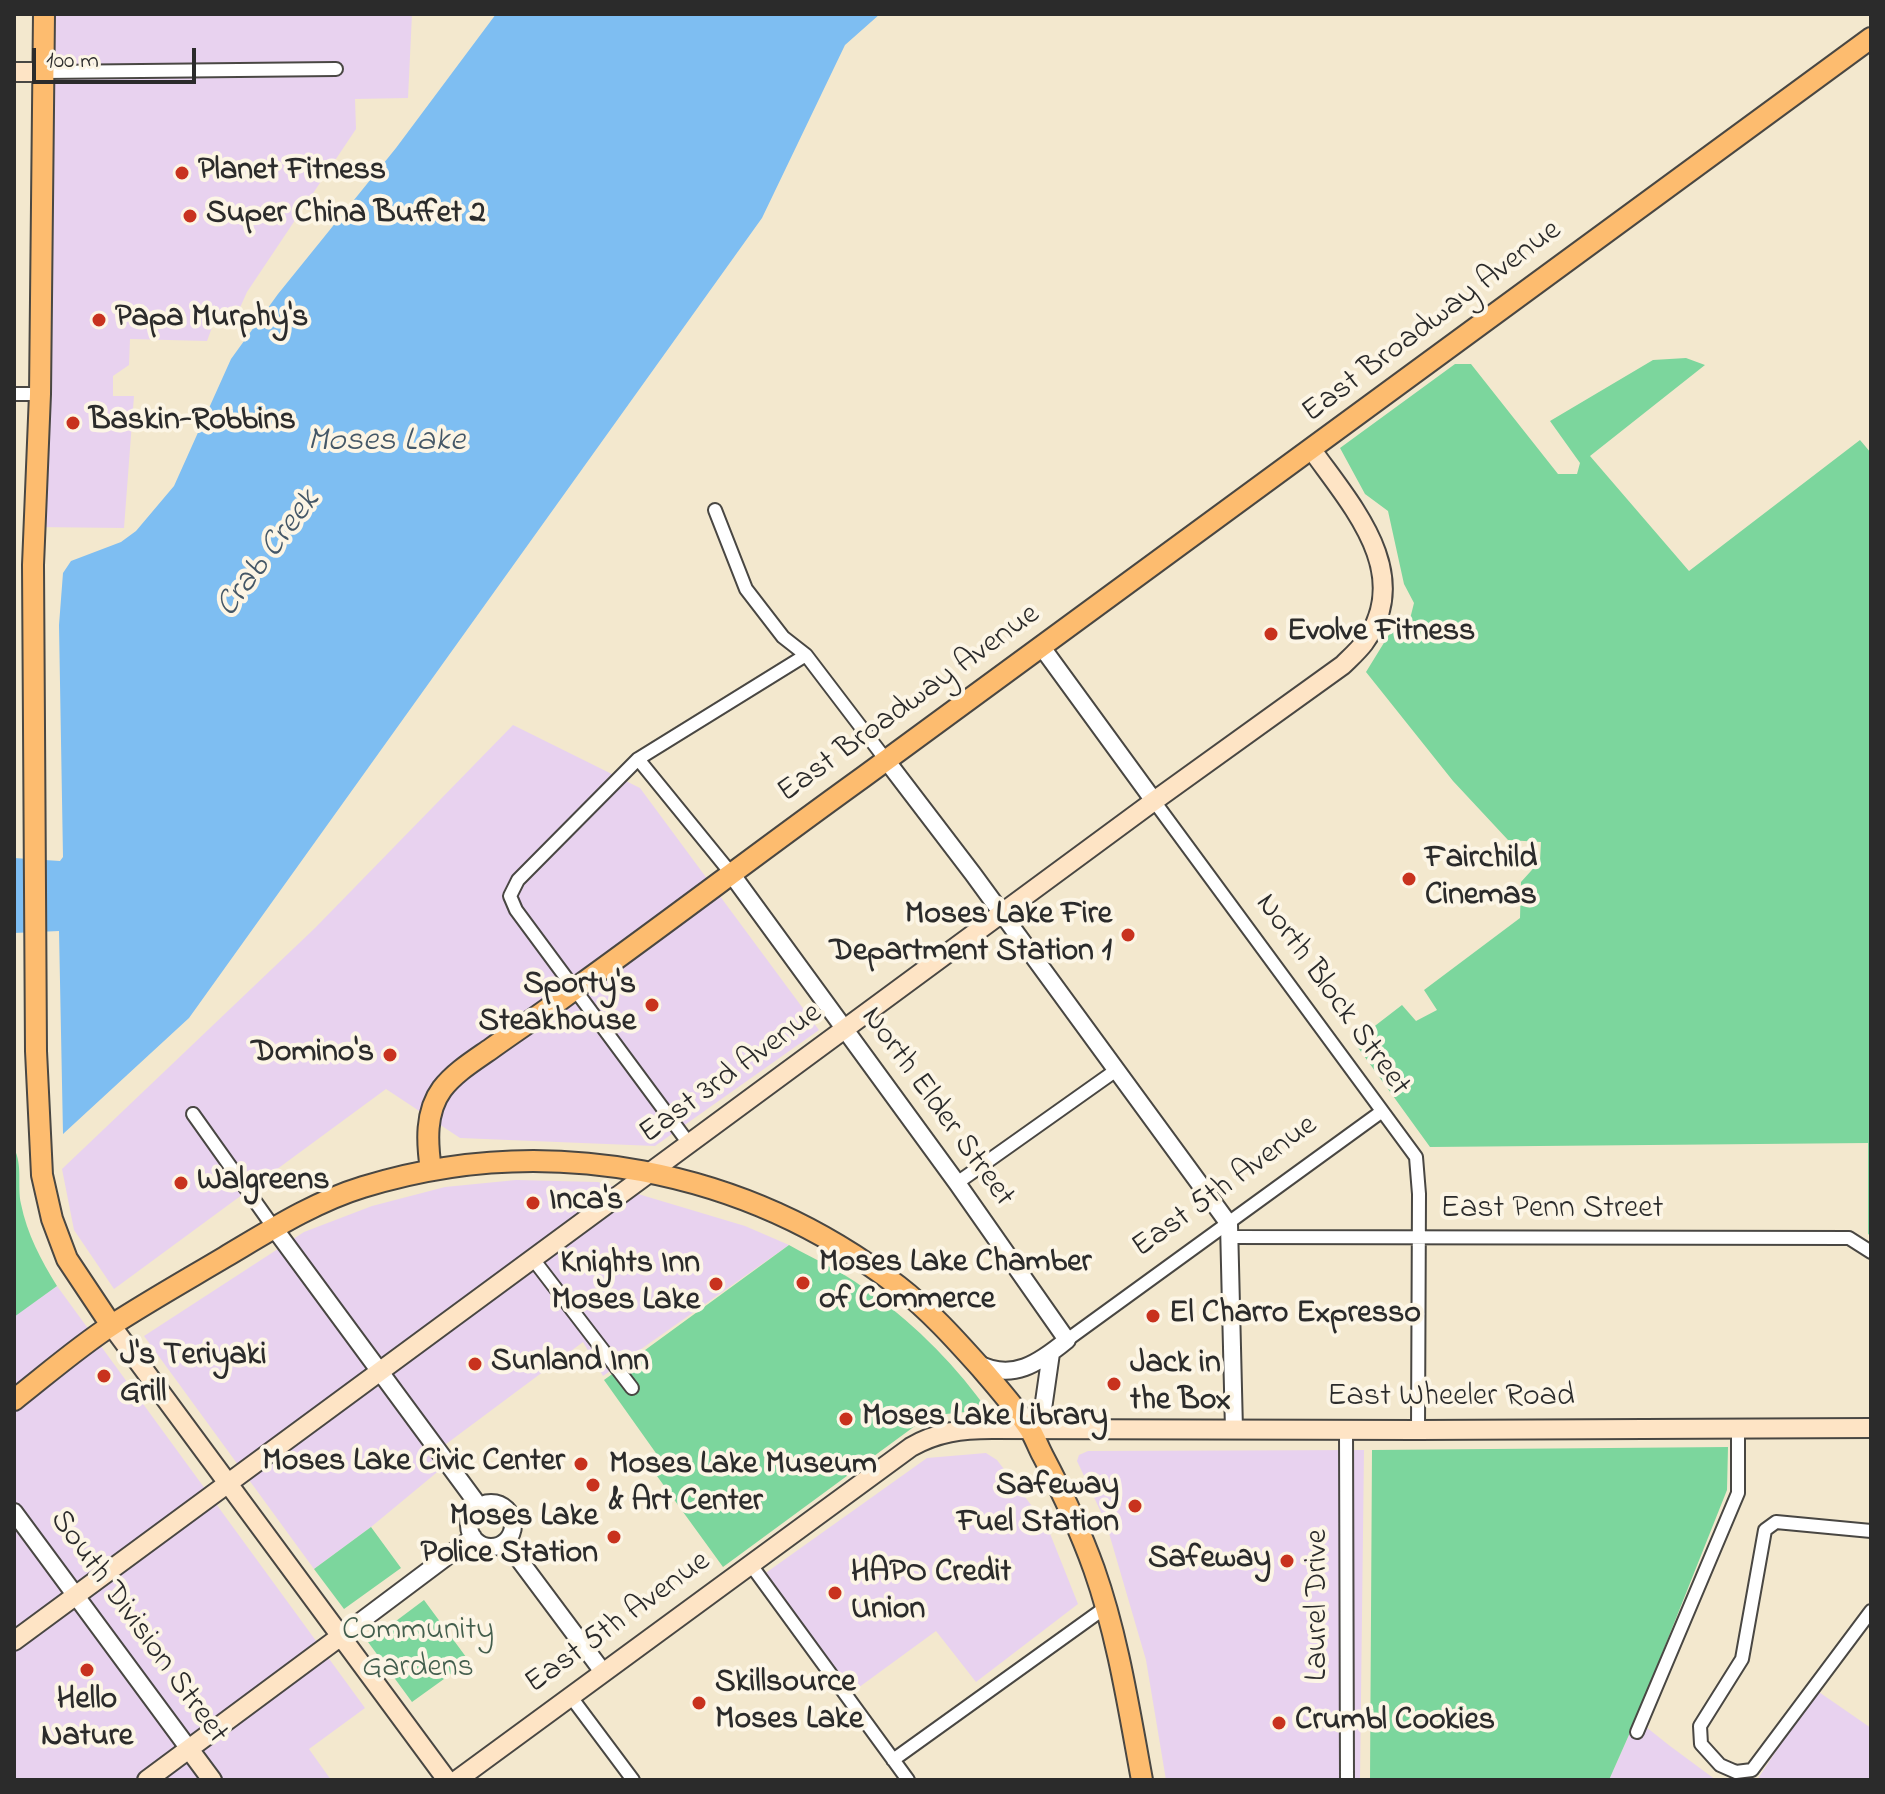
<!DOCTYPE html>
<style>
body{margin:0}
#map{position:relative;width:1885px;height:1794px;overflow:hidden;background:#f3e8ce;font-family:"Indie Flower",sans-serif}
canvas{display:block}
.frame{position:absolute;inset:0;border:16px solid #2b2b2b;pointer-events:none}
.scale{position:absolute;left:32px;top:48px;width:164px;height:36px;box-sizing:border-box;border:4px solid #2b2b2b;border-top:0;padding-left:10px;font-size:24px;line-height:28px;white-space:nowrap;color:#2b2b2b;-webkit-text-stroke:6px #fcf5e5;paint-order:stroke}
</style>
<div id="map">
<canvas width="1885" height="1794"></canvas>
<div class="frame"></div>
<div class="scale">100 m</div>
</div>
<script>
const context = document.querySelector('canvas').getContext('2d');
context.lineJoin = 'round';
function paint(path, color) { context.fillStyle = color; context.fill(path, 'evenodd'); }
function stroke(path, color, width, dash) { context.strokeStyle = color; context.lineWidth = width; context.lineCap = dash ? 'butt' : 'round'; context.setLineDash(dash || []); context.stroke(path); }
function label(font, color, halo, rows, align = 'center') {
  context.font = font + ' "Indie Flower",sans-serif'; context.lineWidth = 8; context.setLineDash([]); context.textBaseline = 'middle'; context.strokeStyle = halo; context.fillStyle = color; for (const [text, x, y, turn = 0] of rows) {
    context.save(); context.translate(x, y); context.rotate((+turn || 0) * Math.PI / 180); context.textAlign = isNaN(turn) ? turn : align; if (halo) context.strokeText(text, 0, 0); context.fillText(text, 0, 0); context.restore();
  }
}
paint(new Path2D(`
 M43 14H412L408 98 355 99 356 129 247 292 234 321 214 322 207 341 130 339 129 365 113 376V396H134L124 528 34 527Z
 M513 725 640 788 819 1030 655 1146 460 1138 386 1089 114 1289 74 1230 62 1169 315 928Z
 M516 1180 598 1182 745 1226 789 1245 603 1376 583 1342 430 1456 441 1469 371 1527 314 1569 144 1336 304 1232 372 1206 445 1187Z
 M57 1286 365 1708 309 1749 331 1780H14V1316Z
 M1364 1450 1360 1780H1166L1146 1660 1106 1523 1077 1461 1079 1455 1088 1451Z
 M986 1453 997 1460 1047 1526 1078 1604 976 1682 936 1631 847 1696 760 1577 927 1458Z
 M1816 1690 1871 1728V1780H1757Z
 M1636 1719 1670 1746 1716 1780H1609Z`), '#e8d2ef');
paint(new Path2D(`
 M1686 358 1705 365 1590 456 1689 571 1860 440 1871 453V1236L1868 1234V1143L1430 1147 1354 1042 1402 1005 1416 1021 1437 1010 1424 990 1520 918 1521 882 1540 861 1541 842 1508 840 1453 781 1366 672 1398 620 1410 619 1414 603 1404 584 1388 511 1365 494 1340 448 1455 364H1471L1558 474H1577L1580 463 1550 421 1653 360Z
 M14 1148C23 1166 17 1185 21 1204 27 1234 41 1260 57 1286L14 1317Z
 M789 1245C814 1259 841 1271 864 1288 909 1319 951 1360 983 1404L975 1411 946 1414 919 1423 723 1567 649 1465 658 1456 604 1380Z
 M1728 1447 1727 1490 1636 1719 1609 1780H1370L1372 1450Z
 M371 1527 401 1568 344 1609 314 1569Z
 M424 1600 469 1661 412 1702 368 1642Z`), '#7cd69d');
paint(new Path2D(`
 M496 14H880L845 45 762 218 189 1018 63 1134 59 931 14 933V858L60 861 63 857 59 625 63 573 71 561 121 542 136 531 174 486 231 359 278 294 396 148Z`), '#7ebef2');
const minor = new Path2D(`
 M44 72 336 69
 M14 394H40
 M715 510 746 589 783 637 806 655 886 760
 M638 759 730 872
 M1154 801 1416 1157 1419 1194 1418 1430
 M193 1114 274 1228
 M690 1145 516 910 510 896 518 880 638 759 806 655
 M957 1183 1115 1071
 M1230 1237 1849 1238 1871 1252
 M533 1259 632 1388
 M1067 1340 1381 1112
 M1346 1430 1347 1780
 M1871 1531 1776 1522 1765 1530 1742 1659 1700 1726 1701 1744 1720 1765 1736 1772 1752 1770 1871 1611
 M751 1565 908 1780
 M571 1697 633 1780
 M1637 1732 1738 1493V1427
 M893 1760 1106 1607`);
const tertiary = new Path2D(`
 M1041 646 1154 801
 M886 760 973 874 1229 1224 1234 1430
 M730 872 957 1183 1067 1340C1039 1363 1012 1382 977 1363
 M274 1228 479 1506
 M1040 1430 1051 1353
 M469 1525a22 22 0 1 1 44 0a22 22 0 1 1-44 0Z
 M14 1512 189 1749
 M506 1542 603 1672
 M341 1636 473 1537`);
const secondary = new Path2D(`
 M14 72H44
 M111 1325 447 1780
 M14 1641 1154 801 1343 665C1350 658 1358 651 1364 643 1415 574 1351 505 1312 450
 M189 1749 212 1780
 M147 1780 341 1636
 M457 1780 911 1447C937 1432 962 1429 992 1429L1418 1430 1871 1428`);
const primary = new Path2D(`
 M44 14 40 394 33 565 36 1051 42 1175 52 1219 67 1259 111 1325
 M431 1170C427 1143 425 1112 442 1089 455 1072 475 1060 492 1048 520 1028 549 1009 576 988 672 919 766 847 862 778 1200 534 1533 283 1871 38
 M14 1400C46 1375 78 1347 112 1325 149 1301 188 1279 225 1257 269 1231 314 1202 363 1187 547 1130 746 1169 898 1286 929 1310 955 1339 981 1368 997 1387 1015 1407 1029 1428 1035 1437 1038 1447 1043 1456 1062 1492 1080 1530 1094 1569 1118 1637 1129 1710 1142 1780`);
stroke(minor, '#494743', 16);
stroke(tertiary, '#494743', 20);
stroke(secondary, '#494743', 22);
stroke(primary, '#494743', 24);
stroke(minor, '#fff', 12);
stroke(tertiary, '#fff', 16);
stroke(secondary, '#fee4c5', 18);
stroke(primary, '#fdbc6f', 20);
for (const [x, y, r, color] of [
 [182,173,8,"#c8321e"],
 [190,216,8,"#c8321e"],
 [99,320,8,"#c8321e"],
 [73,423,8,"#c8321e"],
 [1271,634,8,"#c8321e"],
 [1409,879,8,"#c8321e"],
 [1128,935,8,"#c8321e"],
 [652,1005,8,"#c8321e"],
 [390,1055,8,"#c8321e"],
 [181,1183,8,"#c8321e"],
 [533,1203,8,"#c8321e"],
 [803,1283,8,"#c8321e"],
 [716,1284,8,"#c8321e"],
 [1153,1316,8,"#c8321e"],
 [475,1364,8,"#c8321e"],
 [104,1376,8,"#c8321e"],
 [1114,1384,8,"#c8321e"],
 [846,1419,8,"#c8321e"],
 [581,1464,8,"#c8321e"],
 [593,1485,8,"#c8321e"],
 [1135,1506,8,"#c8321e"],
 [614,1537,8,"#c8321e"],
 [1287,1561,8,"#c8321e"],
 [835,1593,8,"#c8321e"],
 [87,1670,8,"#c8321e"],
 [699,1703,8,"#c8321e"],
 [1279,1723,8,"#c8321e"]
]) { const dot = new Path2D(); dot.arc(x, y, r, 0, 2 * Math.PI); context.fillStyle = color; context.fill(dot); stroke(dot, '#fcf5e5', 3); }
label('bold 32px', '#2b2b2b', '#fcf5e5', [
 ["Planet Fitness",198,173],
 ["Super China Buffet 2",206,216],
 ["Papa Murphy's",115,320],
 ["Baskin-Robbins",89,423],
 ["Evolve Fitness",1287,634],
 ["Fairchild",1425,861],
 ["Cinemas",1425,898],
 ["Moses Lake Fire",1112,917,"right"],
 ["Department Station 1",1112,954,"right"],
 ["Sporty's",636,987,"right"],
 ["Steakhouse",636,1024,"right"],
 ["Domino's",374,1055,"right"],
 ["Walgreens",197,1183],
 ["Inca's",549,1203],
 ["Moses Lake Chamber",819,1265],
 ["of Commerce",819,1302],
 ["Knights Inn",700,1266,"right"],
 ["Moses Lake",700,1303,"right"],
 ["El Charro Expresso",1169,1316],
 ["J's Teriyaki",120,1358],
 ["Grill",120,1395],
 ["Sunland Inn",491,1364],
 ["Jack in",1130,1366],
 ["the Box",1130,1403],
 ["Moses Lake Library",862,1419],
 ["Moses Lake Civic Center",565,1464,"right"],
 ["Moses Lake Museum",609,1467],
 ["& Art Center",609,1504],
 ["Safeway",1119,1488,"right"],
 ["Fuel Station",1119,1525,"right"],
 ["Moses Lake",598,1519,"right"],
 ["Police Station",598,1556,"right"],
 ["Safeway",1271,1561,"right"],
 ["HAPO Credit",851,1575],
 ["Union",851,1612],
 ["Skillsource",715,1685],
 ["Moses Lake",715,1722],
 ["Hello",87,1702,"center"],
 ["Nature",87,1739,"center"],
 ["Crumbl Cookies",1295,1723]
], 'left');
label('32px', '#2b2b2b', '#fcf5e5', [
 ["East Broadway Avenue",1433,323,-37],
 ["East Broadway Avenue",910,705,-36],
 ["North Block Street",1331,996,54],
 ["East 3rd Avenue",732,1075,-36],
 ["North Elder Street",936,1108,54],
 ["East 5th Avenue",1226,1188,-36],
 ["East Penn Street",1552,1211],
 ["East Wheeler Road",1451,1399],
 ["Laurel Drive",1320,1605,-90],
 ["East 5th Avenue",619,1624,-36],
 ["South Division Street",137,1628,54]
]);
label('32px', '#435e4d', '#fcf5e5', [
 ["Community",418,1633],
 ["Gardens",418,1670]
]);
label('italic 34px', '#445767', '#fcf5e5', [
 ["Moses Lake",386,443],
 ["Crab Creek",270,555,-53]
]);
</script>
